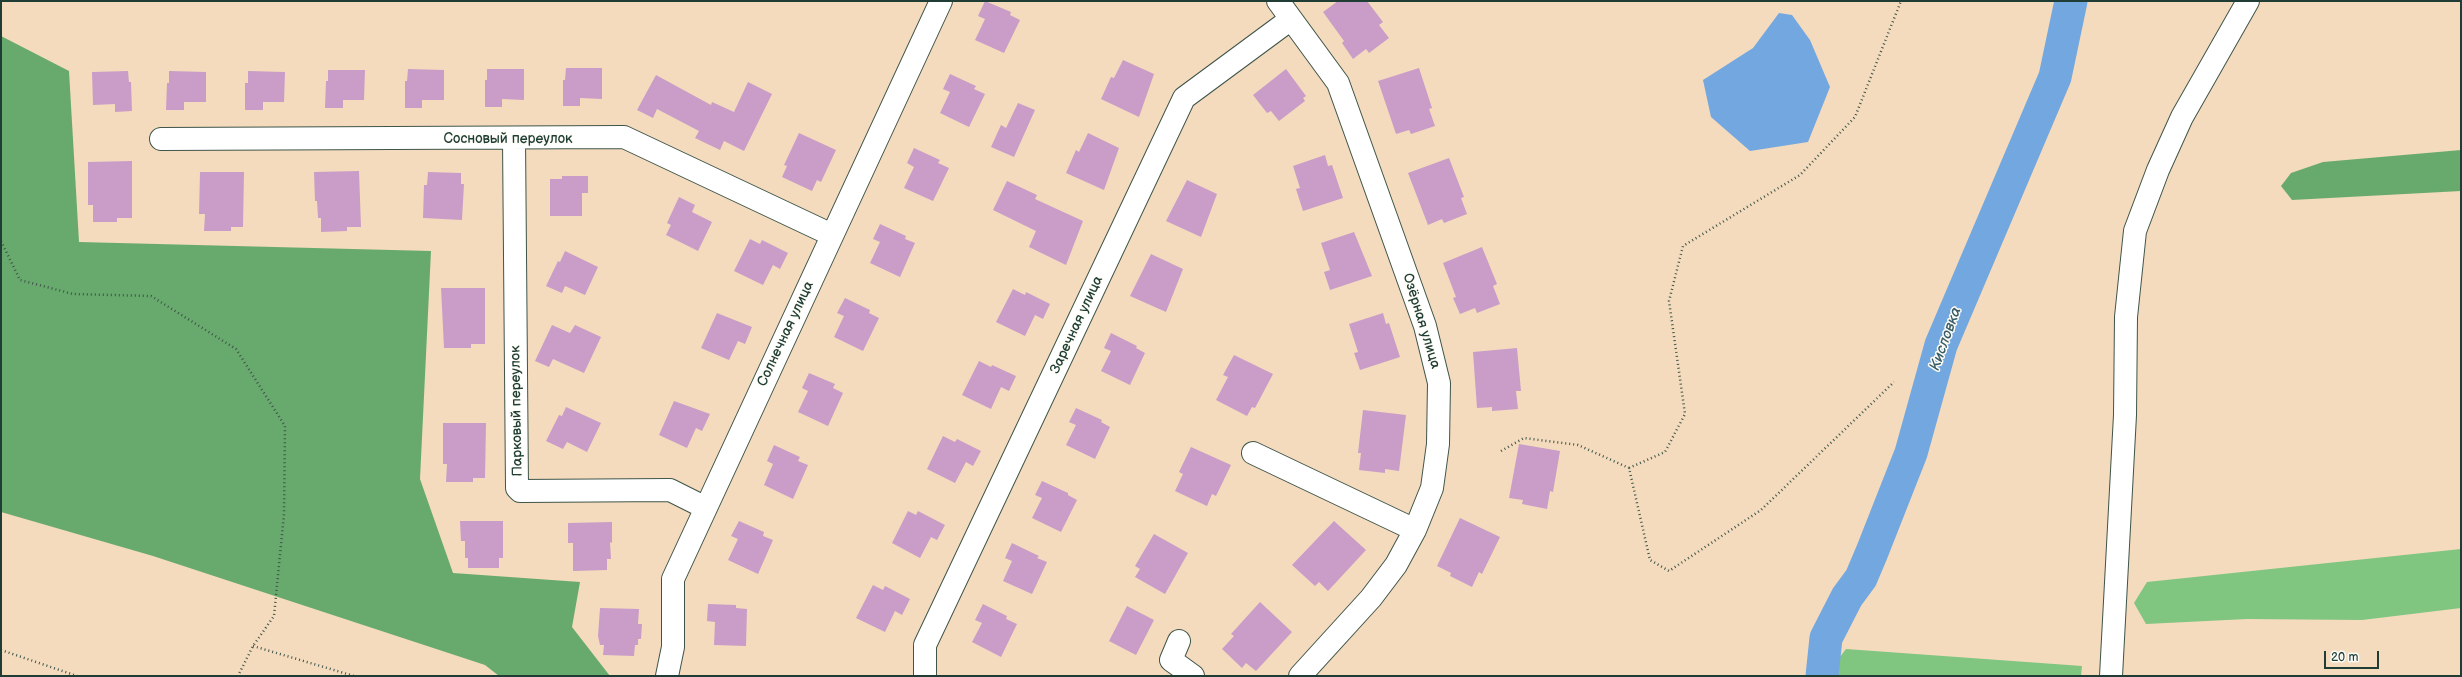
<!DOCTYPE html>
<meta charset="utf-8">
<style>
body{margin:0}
#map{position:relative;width:2462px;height:677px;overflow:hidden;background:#f4dbbe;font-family:"Balsamiq Sans",sans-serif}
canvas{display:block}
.frame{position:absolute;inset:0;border:2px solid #1f3d34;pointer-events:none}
.scale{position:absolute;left:2324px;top:651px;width:55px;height:18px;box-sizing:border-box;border:2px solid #1f3d34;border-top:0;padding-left:5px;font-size:12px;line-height:14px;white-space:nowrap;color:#1f3d34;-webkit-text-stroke:3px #fdfcf7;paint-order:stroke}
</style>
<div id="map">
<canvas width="2462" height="677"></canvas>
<div class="frame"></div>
<div class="scale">20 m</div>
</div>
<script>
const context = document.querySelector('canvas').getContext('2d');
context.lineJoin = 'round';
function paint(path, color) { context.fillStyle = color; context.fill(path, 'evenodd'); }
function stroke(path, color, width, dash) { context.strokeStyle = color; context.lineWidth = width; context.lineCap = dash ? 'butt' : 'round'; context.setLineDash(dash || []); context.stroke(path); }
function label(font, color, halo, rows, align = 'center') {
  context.font = font + ' "Balsamiq Sans",sans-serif'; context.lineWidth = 3; context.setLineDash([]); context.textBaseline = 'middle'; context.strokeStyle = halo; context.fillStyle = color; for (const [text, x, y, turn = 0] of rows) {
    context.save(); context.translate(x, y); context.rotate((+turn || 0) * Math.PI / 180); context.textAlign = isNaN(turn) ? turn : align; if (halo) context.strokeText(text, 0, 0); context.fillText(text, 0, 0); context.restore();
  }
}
paint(new Path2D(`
 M2461 549V608L2362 620 2247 619 2146 624 2134 603 2147 582Z
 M1846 649 2082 666 2081 676H1830L1829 671Z`), '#80c580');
paint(new Path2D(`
 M1 36 69 71 79 242 431 251 420 479 453 573 580 582 572 627 610 676H499L485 665 153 556 1 512Z
 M2461 150V191L2292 200 2281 186 2291 173 2323 162Z`), '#68aa6e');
paint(new Path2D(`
 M1779 13 1792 15 1810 40 1830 87 1808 142 1750 151 1711 117 1703 80 1753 48Z`), '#73a7df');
stroke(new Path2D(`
 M1822 676 1826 638 1847 597 1861 578 1872 552 1911 453 1941 345 2055 77 2071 1`), '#73a7df', 33);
paint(new Path2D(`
 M985 1 1011 12 1010 15 1020 20 1004 53 975 40 985 19 978 16Z
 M1338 1H1367L1383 22 1379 25 1389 38 1369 53 1366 49 1353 59 1342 43 1344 41 1323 12Z
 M1123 60 1154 74 1139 117 1101 99 1111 77 1114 78Z
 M566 68H602V99L580 98V106H563V80H565Z
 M1419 68 1432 108 1429 109 1435 126 1411 134 1409 130 1396 134 1378 81Z
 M408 69 444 70V100H422V108H405V81H407Z
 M487 69H524V100L502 99V107H485V80H487Z
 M1286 69 1306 96 1303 98 1305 101 1279 121 1271 111 1267 113 1253 95Z
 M328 70H365L364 100H343V108H325L326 81H328Z
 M128 71 129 82H131L132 111 115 112V104L93 105 92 72Z
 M169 71 206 72V102H184V110H166L167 83H169Z
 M248 71 285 72 284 102H263V110H245V83H248Z
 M950 74 976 86 974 89 985 94 969 127 940 113 950 92 943 89Z
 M656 75 711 105 712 102 734 112 748 82 772 94 744 151 724 141 720 150 695 138 699 131 657 109 653 118 637 110Z
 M1018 103 1035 110 1014 157 991 147 1001 125 1006 128Z
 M799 133 836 150 821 182 817 180 812 191 782 177 787 166 784 165Z
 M1088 133 1119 148 1104 190 1066 173 1076 150 1079 152Z
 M914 148 940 160 938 163 949 168 933 201 904 188 914 167 907 163Z
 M1325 155 1328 166 1332 165 1343 198 1303 211 1296 189 1300 188 1293 166Z
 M1449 158 1464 197 1461 198 1467 214 1444 223 1442 219 1428 225 1408 173Z
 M132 161V218H117V222H93V205H88V162Z
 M359 171 361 227H347V231L321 232V218H318L317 201H315L314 172Z
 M200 172H244L243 227H231V231H204L205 214H199Z
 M428 172 461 173V184H464L462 220 423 218 424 185H427Z
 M562 176H588V193H582V216H550V179H562Z
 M1187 180 1217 194 1201 237 1166 221Z
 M1007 181 1037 195 1035 199 1083 221 1066 265 1029 247 1036 231 993 210Z
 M679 197 695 205 692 212 712 222 698 251 666 235 671 225 667 223Z
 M880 224 906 236 905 239 915 243 900 277 870 263 880 242 873 239Z
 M1354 232 1372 276 1330 290 1324 272 1330 270 1321 243Z
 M750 239 760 244 762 240 788 253 780 269 773 265 763 285 734 271Z
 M1482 247 1497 284 1493 286 1500 304 1477 313 1475 308 1460 314 1453 298 1456 297 1443 263Z
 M565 251 598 267 585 295 565 286 562 293 546 286 558 261 560 262Z
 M1151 254 1183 269 1166 312 1130 296Z
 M441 288H485V344H471V348H444Z
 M1013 289 1025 295 1026 292 1050 304 1043 319 1035 315 1025 336 996 322Z
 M845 298 870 310 869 313 879 318 863 351 834 337 844 316 837 313Z
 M717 313 752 327 745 344 738 341 729 360 701 348Z
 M1383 313 1386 324 1389 323 1400 357 1360 370 1354 353 1358 352 1349 324Z
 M552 325 570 333 575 325 601 337 584 373 553 359 549 367 535 361Z
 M1111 333 1137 346 1136 348 1145 353 1130 385 1101 371 1111 351 1104 348Z
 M1517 348 1521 391H1516L1518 409 1492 411V407L1477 408 1473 352Z
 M1234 355 1273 374 1255 408 1252 407 1247 416 1216 400 1228 377 1223 375Z
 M979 361 991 367 992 365 1016 376 1009 391 1001 387 991 409 962 395Z
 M809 373 835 384 833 388 843 393 828 426 798 412 808 391 802 388Z
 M674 401 710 414 702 431 696 428 687 448 659 435Z
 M566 407 601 423 587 452 567 442 563 449 546 441 559 415 562 416Z
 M1076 408 1102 420 1101 422 1110 427 1095 459 1066 445 1076 425 1069 422Z
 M1363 410 1406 415 1399 471 1385 469V473L1359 470 1361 453H1358Z
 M443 423H486L485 478H473V482H446L447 464H443Z
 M943 436 955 442 957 439 981 451 973 466 966 462 955 483 927 469Z
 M1519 444 1560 451 1553 492 1550 491 1547 509 1522 504 1523 500 1509 498Z
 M774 445 800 457 798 461 808 465 793 499 764 485 773 464 767 461Z
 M1191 447 1231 465 1216 496 1212 494 1207 506 1175 491 1183 474 1179 472Z
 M1042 481 1068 493V495L1077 500 1061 532 1032 518 1042 498 1035 495Z
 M908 511 916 515 918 511 945 525 937 540 931 537 920 558 892 543Z
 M1460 518 1500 537 1482 574 1479 572 1472 587 1450 576 1451 573 1437 566Z
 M460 521H503V558H499V568H468V558H465V541H461Z
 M739 521 764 532 763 536 773 540 758 574 728 560 738 539 731 536Z
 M1334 521 1366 550 1328 591 1319 582 1315 586 1292 565Z
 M612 522V543L610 542 611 559H607V570L573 571V543H568V523Z
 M1154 534 1188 553 1165 594 1135 577 1140 569 1135 566Z
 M1012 543 1039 556 1037 558 1047 562 1032 594 1003 581 1012 561 1005 558Z
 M873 585 883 590 885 586 910 599 902 615 895 611 885 632 856 618Z
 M1260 602 1292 632 1256 671 1246 663 1242 668 1222 649 1234 636 1231 634Z
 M708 604 736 605V608L747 609 746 646 714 645 715 622 707 621Z
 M983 604 1007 616 1006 619 1017 624 1001 657 972 642 982 623 975 620Z
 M1127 606 1154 620 1136 655 1109 641Z
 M600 608 639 609 638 624H642L641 639H638V645H635L634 656 603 655 604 645H600L598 636Z`), '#c99dc7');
const minor = new Path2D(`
 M1278 1 1338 83 1425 326 1439 383 1438 444 1432 488 1415 530 1396 565 1371 598 1300 676
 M161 139 624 137 832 235
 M514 139 517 488 520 491 670 490 706 508
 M1253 453 1415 530
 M1179 641 1171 660 1193 676
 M667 676 673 647V579L941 1
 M925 676V645L1184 98 1291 19
 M2111 676 2125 415 2126 317 2135 231 2158 170 2182 117 2248 1`);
stroke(minor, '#3f5549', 24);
stroke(new Path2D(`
 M1 241 20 280 73 294 151 296 236 349 285 426 284 514 274 616 253 646 238 676
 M1501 451 1524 438 1578 445 1629 468 1650 560 1669 571 1761 510 1894 382
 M1629 468 1665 452 1685 414 1669 301 1683 246 1800 175 1855 117 1901 1
 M253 646 354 676
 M1 650 77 676`), '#3f5549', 2.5, [1, 3]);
stroke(minor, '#fff', 22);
label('14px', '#1f3d34', '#fdfcf7', [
 ["Сосновый переулок",508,139],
 ["Озёрная улица",1421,321,73],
 ["Заречная улица",1077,325,-65],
 ["Солнечная улица",786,334,-65],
 ["Парковый переулок",517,411,-91]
]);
label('italic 15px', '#385d67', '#fdfcf7', [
 ["Кисловка",1946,339,-70]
]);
</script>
